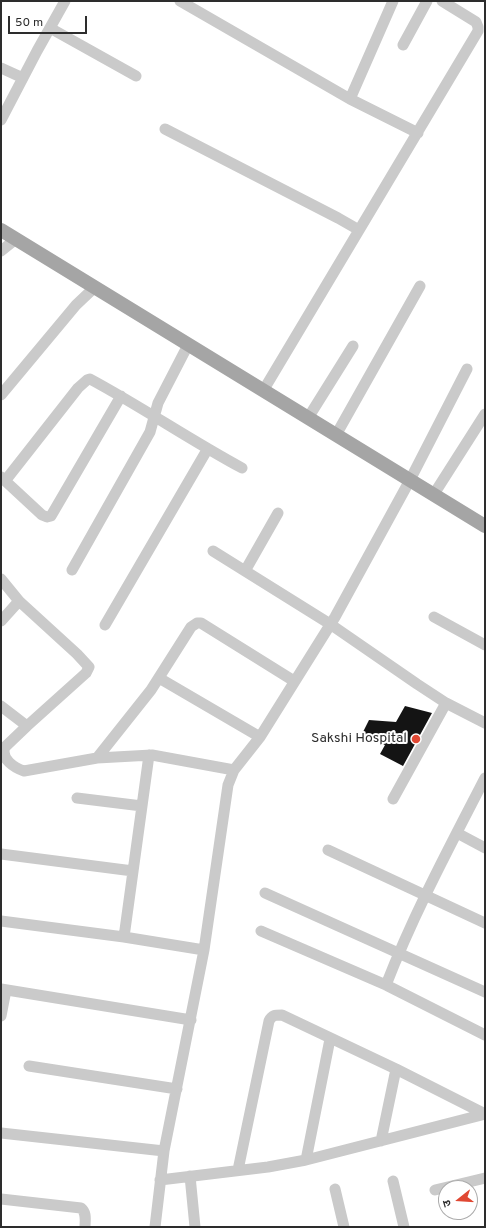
<!DOCTYPE html>
<meta charset="utf-8">
<style>
body{margin:0}
#map{position:relative;width:486px;height:1228px;overflow:hidden;background:#fff;font-family:Overpass,"Noto Sans Devanagari",sans-serif}
canvas{display:block}
.frame{position:absolute;inset:0;border:2px solid #2d2d2d;pointer-events:none}
.north{position:absolute;left:438px;top:1180px;width:40px;height:40px;box-sizing:border-box;background:#fff;border:1px solid #ababab;border-radius:50%;rotate:253deg;font-size:11px;font-weight:700;line-height:16px;text-align:center;color:#2d2d2d}
.north::after{content:'';display:block;margin:auto;width:14px;height:18px;background:#e04833;clip-path:polygon(50% 0,100% 100%,50% 72%,0 100%)}
.scale{position:absolute;left:8px;top:16px;width:79px;height:18px;box-sizing:border-box;border:2px solid #2d2d2d;border-top:0;padding-left:5px;font-size:12px;line-height:14px;white-space:nowrap;color:#2d2d2d;-webkit-text-stroke:3px #fff;paint-order:stroke}
</style>
<div id="map">
<canvas width="486" height="1228"></canvas>
<div class="frame"></div>
<div class="north">उ</div>
<div class="scale">50 m</div>
</div>
<script>
const context = document.querySelector('canvas').getContext('2d');
context.lineJoin = 'round';
function paint(path, color) { context.fillStyle = color; context.fill(path, 'evenodd'); }
function stroke(path, color, width, dash) { context.strokeStyle = color; context.lineWidth = width; context.lineCap = dash ? 'butt' : 'round'; context.setLineDash(dash || []); context.stroke(path); }
function label(font, color, halo, rows, align = 'center') {
  context.font = font + ' Overpass,sans-serif'; context.lineWidth = 4; context.setLineDash([]); context.textBaseline = 'middle'; context.strokeStyle = halo; context.fillStyle = color; for (const [text, x, y, turn = 0] of rows) {
    context.save(); context.translate(x, y); context.rotate((+turn || 0) * Math.PI / 180); context.textAlign = isNaN(turn) ? turn : align; if (halo) context.strokeText(text, 0, 0); context.fillText(text, 0, 0); context.restore();
  }
}
paint(new Path2D(`
 M405 706 432 713 403 766 380 754 385 745 361 736 369 720 396 722Z`), '#141414');
stroke(new Path2D(`
 M180 1 350 99 418 133
 M50 28 136 76
 M403 45 427 1
 M1 68 23 78
 M350 99 393 1
 M1 120 37 51 65 1
 M165 129 338 218 359 230
 M1 251 16 239
 M263 391C334 271 407 152 478 31V27L476 22 442 1
 M1 395 76 305 95 287
 M308 418 353 346
 M336 435 420 286
 M1 477 42 515 47 517 51 516 121 396
 M5 481 78 388 87 380 90 379C142 407 190 440 242 468
 M434 494 485 414
 M213 551 330 624 417 684 446 703 485 723
 M72 570 150 432 158 403 188 345
 M245 571 278 513
 M1 579 19 601 77 654 89 667 86 673 27 726
 M434 617 485 645
 M1 621 19 601
 M105 625 207 450
 M159 678 260 737
 M1 706 27 726 5 747C0 759 15 768 24 771L97 758 152 755 234 770
 M97 758 151 690 191 627 197 623H201L294 681
 M77 798 142 806
 M393 799 446 703
 M457 833 485 848
 M328 850 485 923
 M1 854 133 871
 M265 893 485 992
 M1 921 124 937 204 950
 M261 931 386 985 485 1035
 M124 937 149 755
 M386 985C414 913 450 846 485 778
 M1 989 191 1020
 M1 1016 6 990
 M29 1066 177 1089
 M1 1133 164 1151
 M381 1141 396 1069
 M306 1160 330 1039
 M238 1170 269 1021C272 1015 275 1015 282 1015L396 1069 485 1114
 M190 1176 195 1227
 M160 1180 268 1167 306 1160 485 1114
 M393 1181 404 1227
 M335 1189 344 1227
 M435 1190 485 1178
 M1 1199 81 1208C87 1213 85 1220 85 1227
 M155 1227 164 1151 204 950 228 785 234 770 260 737 335 617 410 480 467 369`), '#cacaca', 11);
stroke(new Path2D(`
 M1 230 485 526`), '#a5a5a5', 14);
for (const [x, y, r, color] of [
 [416,739,5,"#e04833"]
]) { const dot = new Path2D(); dot.arc(x, y, r, 0, 2 * Math.PI); context.fillStyle = color; context.fill(dot); stroke(dot, '#fff', 1.5); }
label('14px', '#2d2d2d', '#fff', [
 ["Sakshi Hospital",407,739]
], 'right');
</script>
